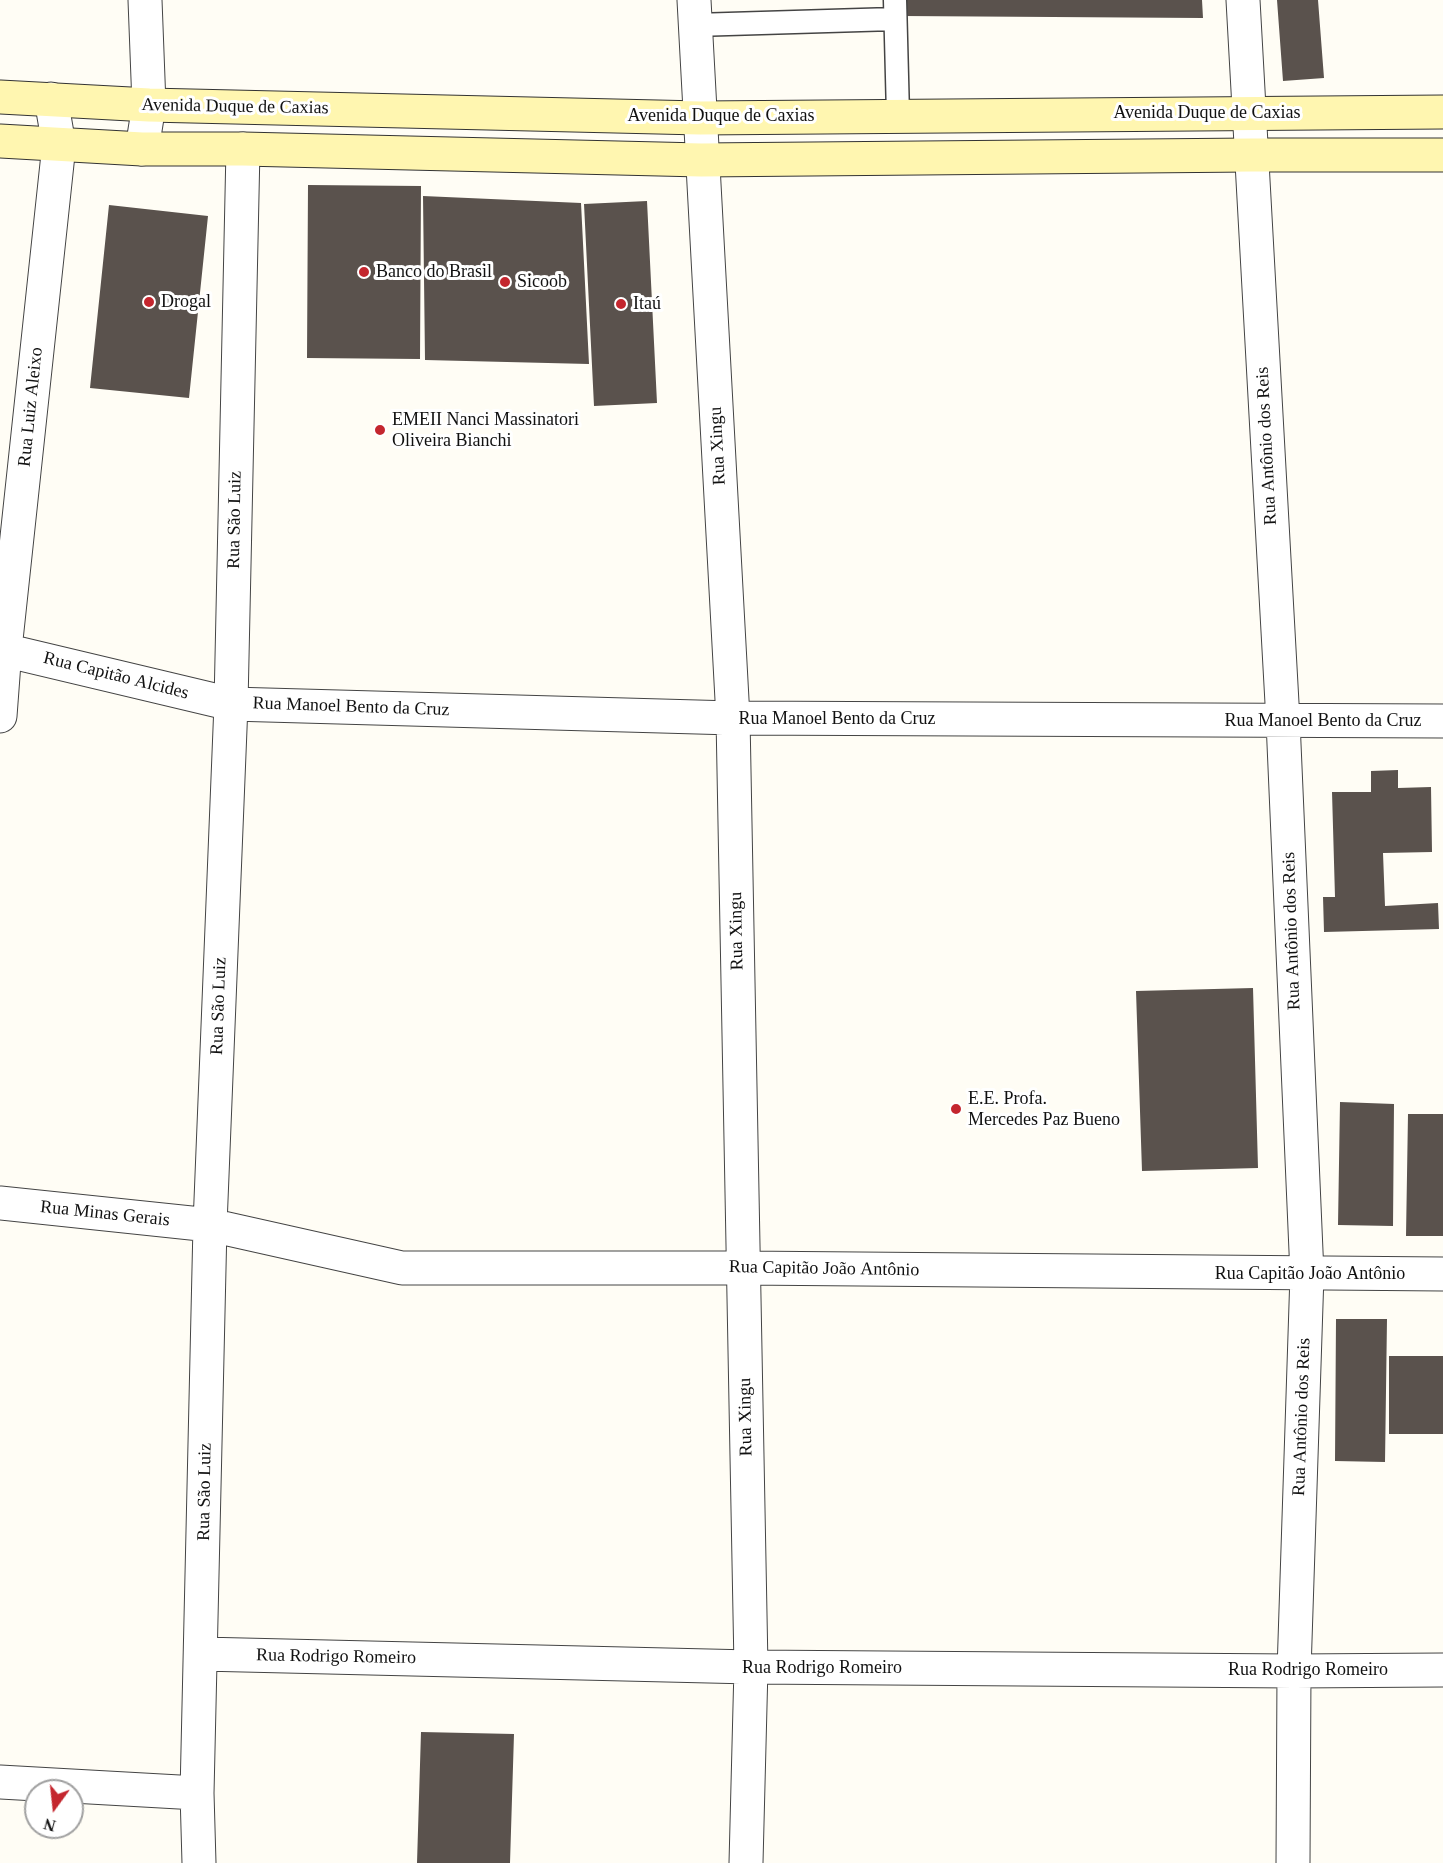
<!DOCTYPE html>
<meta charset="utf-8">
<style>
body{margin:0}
#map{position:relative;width:1443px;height:1863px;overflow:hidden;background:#fffdf5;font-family:Georgia,serif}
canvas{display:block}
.north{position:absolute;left:24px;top:1779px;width:60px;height:60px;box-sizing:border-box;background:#fff;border:2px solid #a0a0a0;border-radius:50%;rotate:195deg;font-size:16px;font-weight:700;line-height:24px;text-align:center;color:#111}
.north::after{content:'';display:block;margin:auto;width:21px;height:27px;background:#c4262e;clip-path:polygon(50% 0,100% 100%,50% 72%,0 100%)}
</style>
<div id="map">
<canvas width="1443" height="1863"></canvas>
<div class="north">N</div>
</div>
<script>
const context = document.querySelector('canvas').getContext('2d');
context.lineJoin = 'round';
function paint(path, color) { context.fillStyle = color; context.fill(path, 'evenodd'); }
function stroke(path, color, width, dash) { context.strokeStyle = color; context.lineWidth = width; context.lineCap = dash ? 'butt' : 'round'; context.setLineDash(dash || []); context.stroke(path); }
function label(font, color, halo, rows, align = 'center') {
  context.font = font + ' Georgia,serif'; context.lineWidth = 6; context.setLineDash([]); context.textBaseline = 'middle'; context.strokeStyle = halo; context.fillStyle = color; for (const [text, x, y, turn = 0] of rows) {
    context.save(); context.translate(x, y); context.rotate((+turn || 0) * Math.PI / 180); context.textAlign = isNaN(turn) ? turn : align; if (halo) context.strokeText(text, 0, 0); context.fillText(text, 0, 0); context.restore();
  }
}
paint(new Path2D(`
 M903 0H1202L1203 18 903 16Z
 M1277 0H1318L1324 78 1283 81Z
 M308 185 421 186 420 359 307 358Z
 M423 196 581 203 589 364 425 360Z
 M647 201 657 403 594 406 584 204Z
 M109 205 208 216 189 398 90 388Z
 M1398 770V788L1431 787 1432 852 1383 853 1385 906 1438 903 1439 929 1324 932 1323 897H1335L1332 792H1371V771Z
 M1253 988 1258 1168 1142 1171 1136 991Z
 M1340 1102 1394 1104 1393 1226 1338 1225Z
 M1408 1114H1443V1236H1406Z
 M1336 1319H1387L1385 1462 1335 1461Z
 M1389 1356H1443V1434H1389Z
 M421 1732 514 1734 510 1863H417Z`), '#5a524d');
const service = new Path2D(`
 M895 0 898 115
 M695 25 894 19`);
const minor = new Path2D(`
 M694 0 733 718 751 1667 746 1863
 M1243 0 1283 721 1307 1274 1294 1671 1293 1863
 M142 149 149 105 145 0
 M0 649 231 704 733 718 1443 721
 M0 716 5 649 59 145 51 99
 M0 1203 210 1225 402 1268H743L1443 1274
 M201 1654 751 1667 1294 1671 1443 1670
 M0 1782 197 1793
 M199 1863 197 1793 210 1225 231 704 243 149`);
const secondary = new Path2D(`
 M0 97 149 105 700 118 1443 112
 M0 141 142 149H243L701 160 1251 155H1443`);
stroke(service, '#444', 25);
stroke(minor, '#444', 35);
stroke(secondary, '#333', 35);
stroke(service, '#fff', 22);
stroke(minor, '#fff', 33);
stroke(secondary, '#fff6b0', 33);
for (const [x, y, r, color] of [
 [364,272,6,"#c4262e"],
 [505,282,6,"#c4262e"],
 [149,302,6,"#c4262e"],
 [621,304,6,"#c4262e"],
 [380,430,6,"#c4262e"],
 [956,1109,6,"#c4262e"]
]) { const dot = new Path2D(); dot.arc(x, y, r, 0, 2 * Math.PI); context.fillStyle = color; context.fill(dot); stroke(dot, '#fff', 2); }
label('18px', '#111', '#fff', [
 ["Avenida Duque de Caxias",235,107,1],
 ["Avenida Duque de Caxias",1207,113],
 ["Avenida Duque de Caxias",721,116],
 ["Rua Luiz Aleixo",31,407,-84],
 ["Rua Xingu",718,446,-93],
 ["Rua Antônio dos Reis",1267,446,-93],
 ["Rua São Luiz",235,520,-89],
 ["Rua Capitão Alcides",116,676,14],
 ["Rua Manoel Bento da Cruz",351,707,2],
 ["Rua Manoel Bento da Cruz",837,719],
 ["Rua Manoel Bento da Cruz",1323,721],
 ["Rua Xingu",737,931,-91],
 ["Rua Antônio dos Reis",1292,931,-92],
 ["Rua São Luiz",219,1006,-88],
 ["Rua Minas Gerais",105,1214,6],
 ["Rua Capitão João Antônio",824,1269,1],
 ["Rua Capitão João Antônio",1310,1274],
 ["Rua Xingu",746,1417,-91],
 ["Rua Antônio dos Reis",1302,1417,-88],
 ["Rua São Luiz",205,1492,-89],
 ["Rua Rodrigo Romeiro",336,1657,1],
 ["Rua Rodrigo Romeiro",822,1668],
 ["Rua Rodrigo Romeiro",1308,1670]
]);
label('18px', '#111', '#fff', [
 ["Banco do Brasil",376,272],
 ["Sicoob",517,282],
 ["Drogal",161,302],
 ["Itaú",633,304],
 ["EMEII Nanci Massinatori",392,420],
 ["Oliveira Bianchi",392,441],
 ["E.E. Profa.",968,1099],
 ["Mercedes Paz Bueno",968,1120]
], 'left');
</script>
